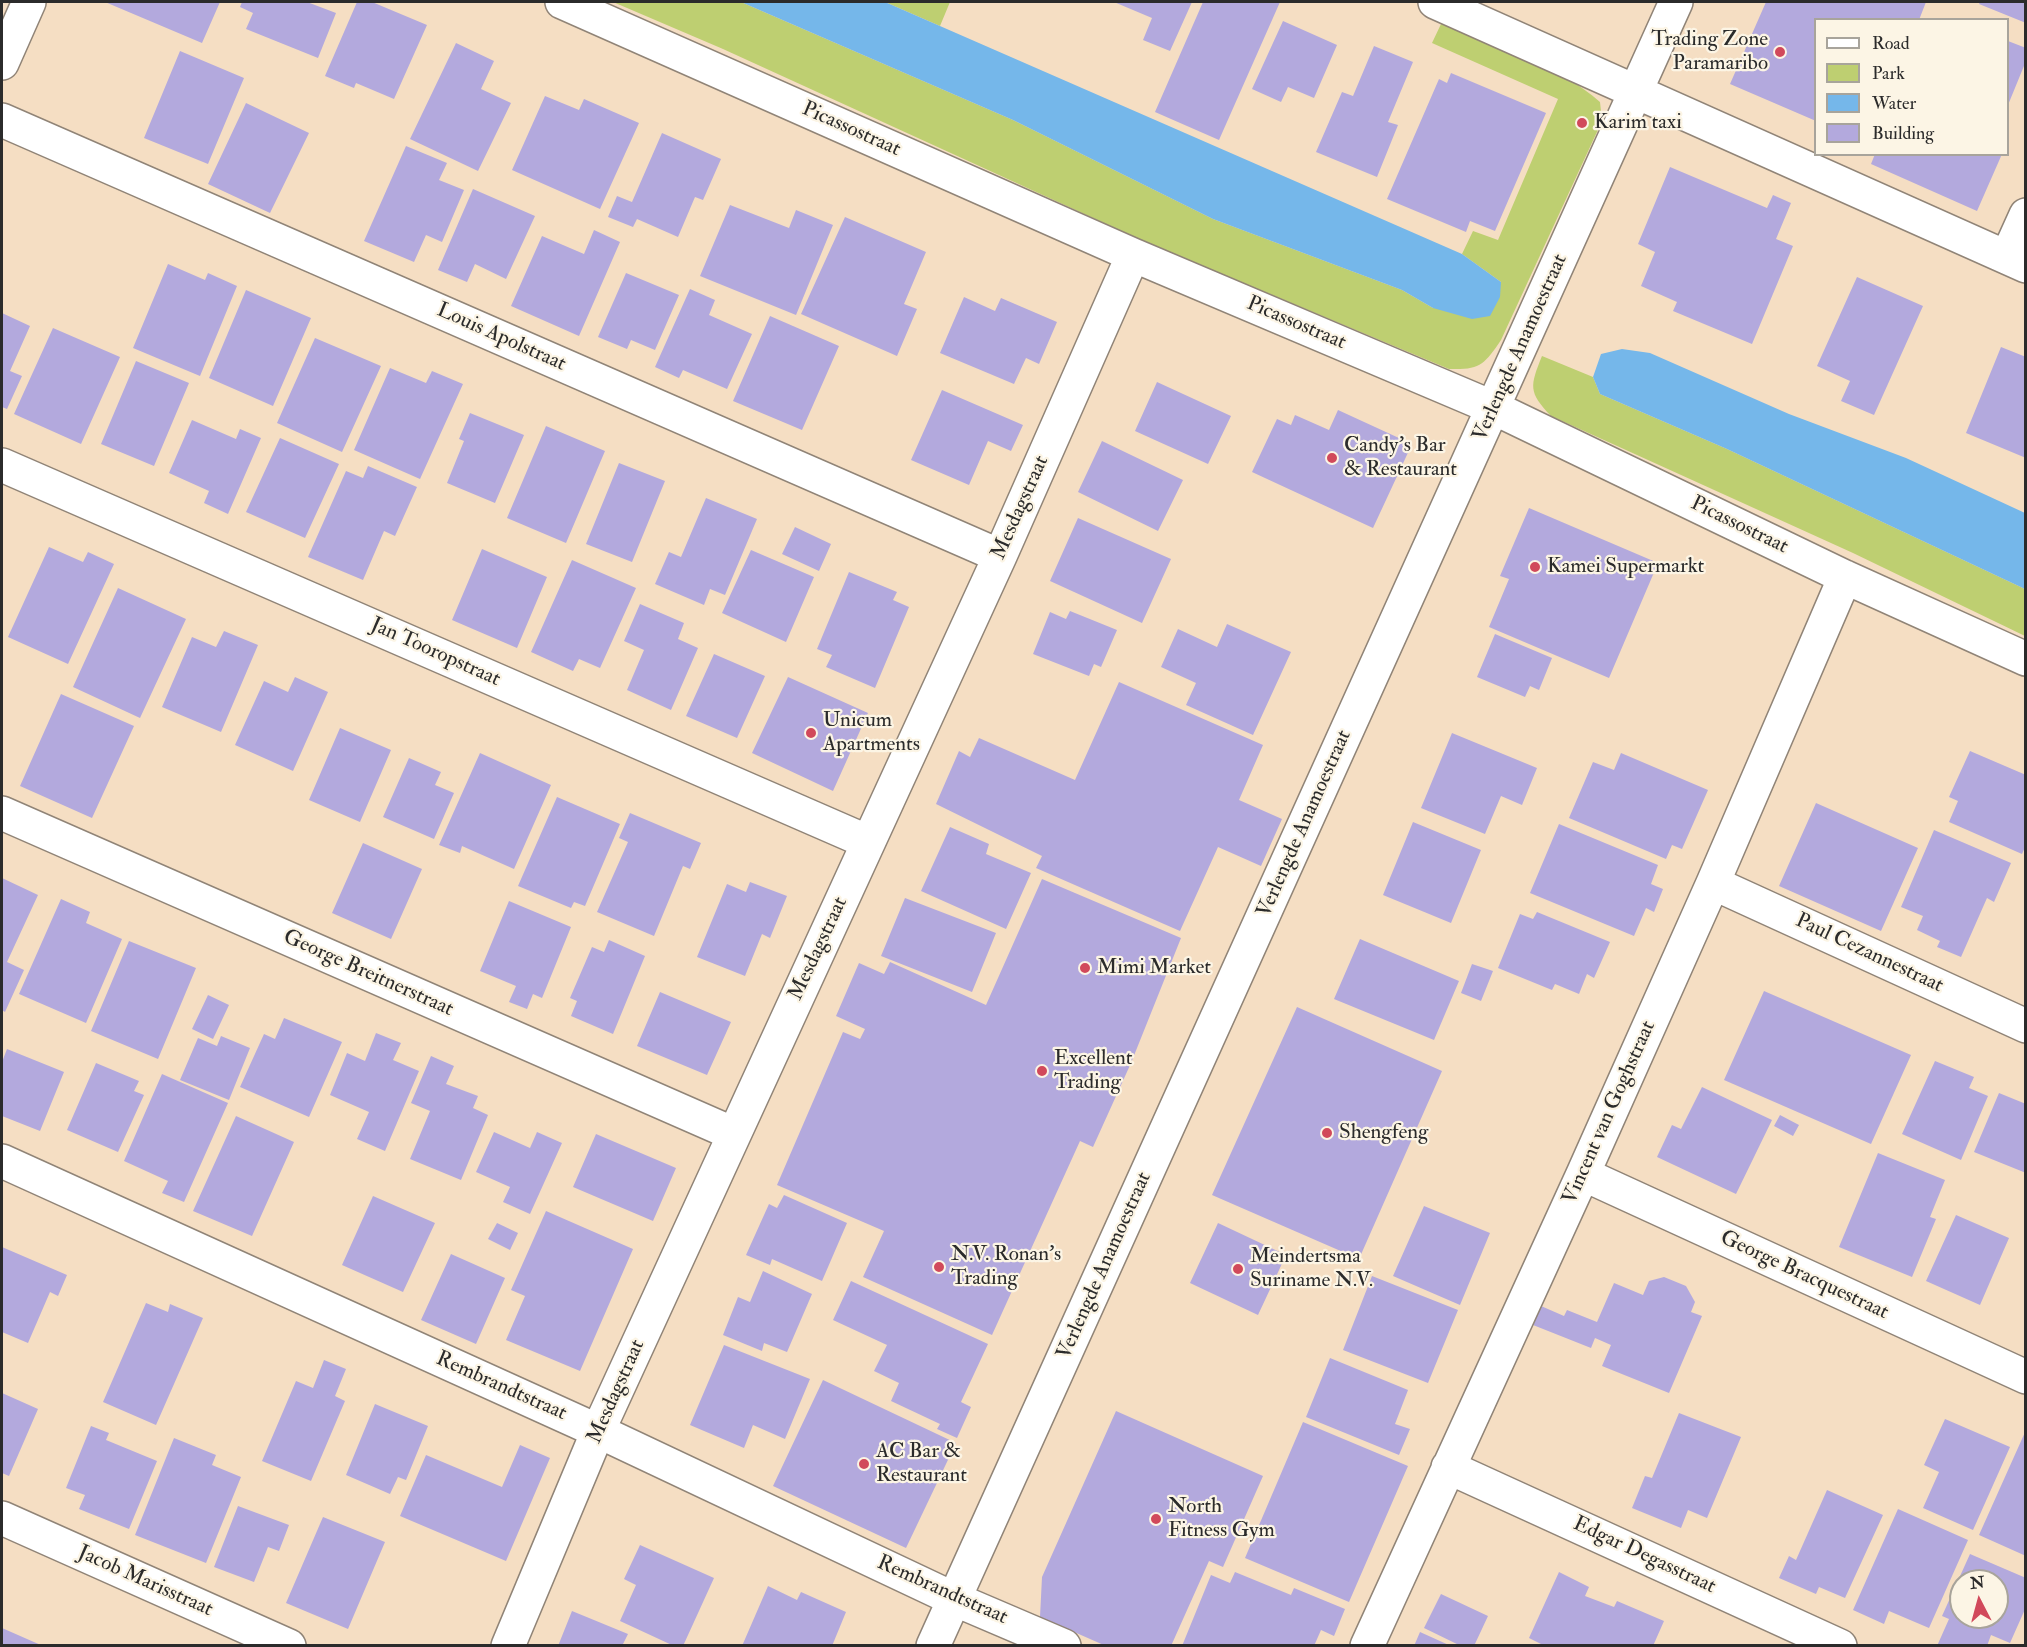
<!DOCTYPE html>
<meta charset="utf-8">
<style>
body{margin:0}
#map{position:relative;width:2027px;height:1647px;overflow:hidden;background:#f5dec3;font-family:"IM FELL Double Pica",serif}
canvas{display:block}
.frame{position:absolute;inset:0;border:3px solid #2b2b2b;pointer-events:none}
.legend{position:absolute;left:1814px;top:18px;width:195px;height:138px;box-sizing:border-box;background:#fcf5e5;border:2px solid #a8a49b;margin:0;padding:8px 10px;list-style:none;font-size:18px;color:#2b2b2b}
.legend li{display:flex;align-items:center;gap:12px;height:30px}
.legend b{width:30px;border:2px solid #a8a49b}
.north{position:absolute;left:1949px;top:1569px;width:60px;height:60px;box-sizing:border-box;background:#fcf5e5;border:2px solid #a8a49b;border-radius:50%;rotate:354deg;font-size:16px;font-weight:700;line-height:24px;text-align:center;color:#2b2b2b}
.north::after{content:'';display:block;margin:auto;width:21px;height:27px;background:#d1495b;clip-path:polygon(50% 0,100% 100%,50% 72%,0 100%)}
</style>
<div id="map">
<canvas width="2027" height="1647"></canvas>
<div class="frame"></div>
<ul class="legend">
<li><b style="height:8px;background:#fff"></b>Road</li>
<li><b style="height:16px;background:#becf71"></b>Park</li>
<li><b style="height:16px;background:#75b7ea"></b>Water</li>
<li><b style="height:16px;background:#b3a9dd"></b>Building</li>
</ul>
<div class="north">N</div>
</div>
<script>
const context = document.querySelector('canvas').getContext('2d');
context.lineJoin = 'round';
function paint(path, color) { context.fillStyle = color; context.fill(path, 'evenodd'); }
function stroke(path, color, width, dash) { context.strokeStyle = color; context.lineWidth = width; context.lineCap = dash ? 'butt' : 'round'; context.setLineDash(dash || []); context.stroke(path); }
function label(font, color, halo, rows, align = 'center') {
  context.font = font + ' "IM FELL Double Pica",serif'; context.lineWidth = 4.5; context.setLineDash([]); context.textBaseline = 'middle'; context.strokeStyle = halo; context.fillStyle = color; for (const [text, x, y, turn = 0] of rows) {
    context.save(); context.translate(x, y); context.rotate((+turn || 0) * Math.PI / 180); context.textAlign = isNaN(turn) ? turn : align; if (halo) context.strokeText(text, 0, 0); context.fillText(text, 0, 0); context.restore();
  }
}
paint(new Path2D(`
 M613 2H741L1013 120 1213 219 1402 290 1433 308 1501 282 1462 254 1473 231 1498 240 1558 99 1432 43 1441 24C1492 45 1559 65 1600 102L1602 121 1501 340C1484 365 1480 370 1449 369L1150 244 723 49Z
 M885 2H950L940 26Z
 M1542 356 1593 377 1600 394 1727 449 2025 589V636L1853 553 1551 416C1528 392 1530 386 1542 356Z`), '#becf71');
paint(new Path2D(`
 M741 2H885L1462 254 1501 282 1500 297 1490 316 1472 319 1433 308 1402 290 1213 219 1013 120Z
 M1622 349 1650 353 1789 414 1906 458 2025 513V589L1727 449 1600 394 1593 377 1601 354Z`), '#75b7ea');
paint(new Path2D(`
 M105 2H220L202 43Z
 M242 2H307L336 13 318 58 246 29 253 13 240 7Z
 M357 2H372L427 25 394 99 356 83 354 88 325 76Z
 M1114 2H1192L1170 51 1143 40 1152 18Z
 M1203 2H1280L1219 140 1155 112Z
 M1766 2H1926L1919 20H1816V121L1730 84Z
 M1980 2H2026V23L1979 4Z
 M1283 21 1337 45 1314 98 1288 87 1281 102 1252 89Z
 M2008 41 2026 48V61L2008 105Z
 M456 43 494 61 481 89 511 103 478 171 410 139Z
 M1374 46 1413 62 1388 122 1398 125 1377 177 1316 152 1342 92 1353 96Z
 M180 51 244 78 208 164 144 138Z
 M1451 73 1546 113 1495 231 1470 221 1466 232 1387 199 1439 79 1447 83Z
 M545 96 579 110 584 99 639 123 600 209 512 170Z
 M246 103 309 133 270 213 208 184Z
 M662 133 721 159 703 200 695 197 678 237 637 219 633 227 608 217 617 196 632 202Z
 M406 146 447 163 439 180 464 190 442 242 426 235 414 262 364 241Z
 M1875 154H2002L1977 211 1871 164Z
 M1670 167 1767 208 1773 195 1791 203 1776 239 1793 246 1752 344 1673 311 1677 302 1641 286 1655 252 1638 244Z
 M473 189 535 216 506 279 475 264 467 282 438 270Z
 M730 205 789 228 796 210 833 225 796 315 700 276Z
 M845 217 926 252 904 304 917 309 897 356 801 314Z
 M594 230 620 242 579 336 511 306 542 236 584 254Z
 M168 264 205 280 208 273 237 286 200 376 133 348Z
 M626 273 679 295 655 350 631 340 627 349 598 337Z
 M1857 277 1923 306 1874 415 1841 401 1850 381 1817 366Z
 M690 289 715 300 709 315 752 334 727 389 683 370 679 378 655 367Z
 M246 290 311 318 273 406 209 378Z
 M964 297 995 311 1001 298 1057 322 1039 364 1026 358 1014 384 940 353Z
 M2 313 30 326 10 371 22 376 7 409 2 407Z
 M770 316 839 346 802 430 733 401Z
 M53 328 120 357 81 444 14 414Z
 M315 338 381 366 342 452 277 423Z
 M2001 347 2026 357V458L1966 433Z
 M136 361 189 383 154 466 101 444Z
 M390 368 426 383 432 371 463 384 420 479 354 450Z
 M1157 382 1231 416 1208 464 1135 431Z
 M942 390 1023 425 1011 451 988 441 969 485 911 460Z
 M1338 410 1412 444 1373 528 1252 472 1277 419 1291 425 1295 415 1329 430Z
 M470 413 524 435 495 503 447 483 464 441 459 439Z
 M192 420 236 439 240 429 261 438 228 514 204 503 209 491 169 473Z
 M546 426 605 451 566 543 507 518Z
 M280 438 339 464 305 538 246 512Z
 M1102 441 1183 480 1158 531 1078 492Z
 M619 463 665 481 632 562 586 544Z
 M368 466 417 487 395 536 384 531 363 580 308 557 346 471 363 478Z
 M706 498 757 519 725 595 710 589 704 605 655 584 669 552 681 557Z
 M1529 508 1658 563 1609 678 1489 627 1509 579 1500 576Z
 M1078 518 1171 559 1142 623 1050 581Z
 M795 527 831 544 819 571 782 554Z
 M49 547 83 562 88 552 114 564 68 664 8 637Z
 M482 549 547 577 517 648 452 620Z
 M751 550 814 577 786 642 722 613Z
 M572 560 636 588 600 668 579 659 573 671 531 652Z
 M849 572 897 592 893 600 909 607 875 688 826 667 832 655 817 649Z
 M118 588 186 619 140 718 73 687Z
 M640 604 684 623 678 639 698 648 671 710 627 690 644 650 624 641Z
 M1070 611 1117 630 1101 667 1094 664 1089 676 1033 654 1050 612 1066 619Z
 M1227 624 1291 652 1253 735 1186 705 1196 683 1161 667 1178 629 1217 647Z
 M224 631 258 645 221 732 162 707 192 637 216 647Z
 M1495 634 1552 658 1539 690 1530 686 1525 697 1477 677Z
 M714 654 765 676 737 738 686 716Z
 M295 677 328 692 293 771 235 745 264 681 288 692Z
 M788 677 868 713 833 791 752 753Z
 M1119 682 1263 745 1239 800 1282 819 1261 866 1218 847 1180 931 1036 868 1042 856 936 804 959 751 970 757 979 738 1075 780Z
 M61 694 134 726 92 818 20 786Z
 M340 728 391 750 360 822 309 800Z
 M1452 733 1537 768 1522 805 1501 796 1485 834 1421 808Z
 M1970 751 2026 775V845L2022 854 1949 822 1958 801 1949 797Z
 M480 753 551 785 514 869 462 846 460 853 439 845Z
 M1621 753 1708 790 1682 849 1672 845 1666 859 1569 818 1593 762 1614 770Z
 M409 758 441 772 435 785 454 793 434 839 383 817Z
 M557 797 620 824 585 906 574 902 571 908 518 886Z
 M1816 803 1918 848 1881 931 1779 886Z
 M630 813 701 843 690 869 683 866 654 936 597 912 628 842 619 838Z
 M1413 822 1481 850 1451 923 1383 895Z
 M1559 824 1658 865 1651 884 1663 889 1654 912 1646 908 1634 936 1530 893Z
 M950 827 989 844 986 854 1031 873 1006 929 921 891Z
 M1934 830 2011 863 1994 902 1987 898 1961 957 1937 947 1940 941 1917 930 1923 916 1901 907Z
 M363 843 422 869 391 939 332 913Z
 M2 878 38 895 7 962 24 970 5 1012 2 1010Z
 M1042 879 1181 938 1131 1063 1093 1147 1080 1141 992 1335 863 1277 884 1231 777 1185 843 1032 860 1039 865 1029 836 1016 859 963 884 974 890 962 986 1005Z
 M750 882 787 896 770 938 762 934 745 976 697 957 727 884 746 892Z
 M905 898 996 933 972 992 881 956Z
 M61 899 90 912 86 923 122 939 86 1023 19 994Z
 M509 901 571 927 542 998 533 994 527 1009 509 1002 516 986 480 971Z
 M1537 912 1610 942 1594 978 1587 974 1579 994 1555 984 1552 990 1498 968 1520 914 1533 919Z
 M1360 939 1459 981 1434 1040 1334 999Z
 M609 940 645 956 613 1034 571 1016 577 1001 570 998 592 947 604 952Z
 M129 941 196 968 158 1059 91 1031Z
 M1472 964 1493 971 1481 1001 1461 993Z
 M1764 991 1911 1055 1871 1144 1724 1080Z
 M660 992 731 1022 707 1075 637 1046Z
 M208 995 229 1005 213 1039 192 1029Z
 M1297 1007 1442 1071 1359 1259 1212 1195Z
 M284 1018 342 1042 309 1117 240 1087 264 1034 275 1039Z
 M376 1033 401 1043 393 1060 419 1071 385 1151 357 1139 369 1112 330 1095 347 1053 365 1061Z
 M221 1036 250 1048 229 1100 180 1080 198 1038 217 1046Z
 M7 1049 64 1072 40 1131 2 1116V1062Z
 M431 1056 454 1066 446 1084 478 1096 473 1108 488 1115 461 1180 410 1159 430 1111 411 1103Z
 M1935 1061 1974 1077 1969 1088 1988 1096 1961 1160 1902 1134Z
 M96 1063 139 1081 134 1091 144 1095 118 1152 67 1130Z
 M162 1074 228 1103 184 1202 162 1193 168 1181 124 1161Z
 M1702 1087 1772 1120 1736 1194 1657 1157 1672 1125 1681 1129Z
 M1999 1093 2026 1104V1173L1974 1152Z
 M1780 1115 1799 1125 1793 1136 1774 1126Z
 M236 1116 294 1142 252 1236 193 1211Z
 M494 1132 530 1148 537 1132 562 1143 530 1214 503 1202 510 1187 476 1172Z
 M596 1134 676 1168 653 1221 573 1187Z
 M1878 1153 1945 1180 1930 1217 1936 1219 1912 1277 1839 1247Z
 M784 1195 847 1223 822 1281 772 1259 770 1265 746 1255 769 1204 777 1208Z
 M373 1196 435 1223 403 1292 342 1265Z
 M1424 1206 1490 1233 1460 1305 1393 1276Z
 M546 1211 633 1249 580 1371 506 1340 525 1296 511 1290Z
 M1956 1215 2009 1238 1980 1305 1926 1281Z
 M497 1223 518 1233 510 1250 488 1239Z
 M1218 1223 1286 1255 1258 1315 1190 1283Z
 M2 1247 67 1275 58 1296 50 1292 28 1343 2 1332Z
 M451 1254 505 1278 476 1344 421 1320Z
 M763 1271 812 1294 787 1352 764 1343 762 1351 723 1335 738 1297 750 1302Z
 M1372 1276 1458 1310 1428 1383 1343 1350Z
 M1664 1277 1686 1286 1695 1302 1691 1312 1702 1316 1669 1393 1602 1366 1611 1345 1595 1338 1591 1348 1533 1325 1541 1306 1564 1316 1567 1310 1597 1322 1614 1283 1643 1295 1649 1281Z
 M851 1281 988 1344 961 1402 971 1407 957 1438 937 1429 940 1424 891 1401 899 1383 874 1371 887 1345 833 1320Z
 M146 1303 168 1312 170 1304 203 1318 156 1425 103 1402Z
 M724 1345 810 1379 785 1439 753 1425 744 1448 690 1425Z
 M1330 1358 1408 1390 1395 1424 1410 1429 1399 1455 1306 1417Z
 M324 1360 346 1369 335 1396 345 1401 311 1481 262 1461 296 1381 313 1388Z
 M823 1380 956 1443 906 1548 773 1486Z
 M2 1393 38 1409 9 1476 2 1473Z
 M375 1404 428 1426 406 1480 398 1477 390 1494 346 1475Z
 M1116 1411 1263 1476 1223 1567 1209 1561 1171 1646H1106L1040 1617 1042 1577Z
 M1679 1413 1741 1437 1707 1518 1688 1510 1681 1528 1632 1508 1645 1476 1652 1478Z
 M1945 1419 2010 1447 1973 1530 1923 1508 1939 1472 1924 1465Z
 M1303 1422 1408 1466 1349 1602 1245 1558Z
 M91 1426 109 1433 106 1440 157 1461 129 1529 79 1509 85 1495 66 1488Z
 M2026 1430V1556L1979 1535Z
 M174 1438 216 1455 212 1465 241 1477 206 1563 135 1535Z
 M520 1445 550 1458 506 1561 400 1516 426 1455 502 1487Z
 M1827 1490 1883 1515 1845 1598 1819 1587 1816 1594 1779 1578 1789 1556 1796 1560Z
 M238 1506 289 1525 279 1551 268 1547 254 1582 214 1567Z
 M1898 1509 1968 1540 1929 1628 1889 1611 1884 1624 1853 1610Z
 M323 1517 385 1542 348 1629 286 1603Z
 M640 1545 714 1578 683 1646H674L620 1621 636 1585 624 1579Z
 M1970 1554 2026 1578V1607L2010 1643 1991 1635 1987 1646H1937L1949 1619 1942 1616ZM1961 1581H1997V1617H1961Z
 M1235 1572 1291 1595 1294 1588 1345 1609 1334 1636 1321 1630 1314 1646H1182L1211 1575 1230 1583Z
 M1559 1572 1589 1587 1585 1596 1614 1607 1617 1601 1664 1621 1653 1646H1545L1529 1638Z
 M768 1586 797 1600 801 1592 846 1612 832 1646H742Z
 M1441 1594 1488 1616 1474 1646H1461L1424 1628Z
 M572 1611 628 1634 622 1646H558Z
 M2 1628 43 1646H2Z
 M1420 1632 1451 1646H1414Z`), '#b3a9dd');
const minor = new Path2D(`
 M562 2 1133 255 1494 408 1845 577 2026 659
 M1435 2 2026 266
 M2 63 29 2
 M2 120 1000 556
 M2007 257 2026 215
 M2 465 868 842
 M2 813 734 1134
 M1713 883 2026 1026
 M2 1161 598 1431 954 1599 1064 1646
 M1583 1174 2026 1377
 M1448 1467 1840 1646
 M2 1518 289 1646
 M508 1646 598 1431 1000 556 1133 255
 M933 1646 1676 2
 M1367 1646 1583 1174 1713 883 1845 577`);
stroke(minor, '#908477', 36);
stroke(minor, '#fff', 33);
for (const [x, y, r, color] of [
 [1780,52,6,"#d1495b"],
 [1582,123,6,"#d1495b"],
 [1332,458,6,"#d1495b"],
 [1535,567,6,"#d1495b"],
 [811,733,6,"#d1495b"],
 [1085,968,6,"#d1495b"],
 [1042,1071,6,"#d1495b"],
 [1327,1133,6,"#d1495b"],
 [939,1267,6,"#d1495b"],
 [1238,1269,6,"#d1495b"],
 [864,1464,6,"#d1495b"],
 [1156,1519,6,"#d1495b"]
]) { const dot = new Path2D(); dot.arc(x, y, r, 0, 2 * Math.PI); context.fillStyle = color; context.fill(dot); stroke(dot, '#fcf5e5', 2); }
label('21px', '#2b2b2b', '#fcf5e5', [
 ["Trading Zone",1768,40,"right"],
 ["Paramaribo",1768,64,"right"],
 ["Karim taxi",1594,123],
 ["Candy’s Bar",1344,446],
 ["& Restaurant",1344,470],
 ["Kamei Supermarkt",1547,567],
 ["Unicum",823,721],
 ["Apartments",823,745],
 ["Mimi Market",1097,968],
 ["Excellent",1054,1059],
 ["Trading",1054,1083],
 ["Shengfeng",1339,1133],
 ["N.V. Ronan's",951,1255],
 ["Trading",951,1279],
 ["Meindertsma",1250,1257],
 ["Suriname N.V.",1250,1281],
 ["AC Bar &",876,1452],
 ["Restaurant",876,1476],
 ["North",1168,1507],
 ["Fitness Gym",1168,1531]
], 'left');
label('21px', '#2b2b2b', '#fcf5e5', [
 ["Picassostraat",851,130,24],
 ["Picassostraat",1296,324,23],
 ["Louis Apolstraat",501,338,24],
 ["Verlengde Anamoestraat",1521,348,-66],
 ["Mesdagstraat",1021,508,-66],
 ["Picassostraat",1739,526,26],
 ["Jan Tooropstraat",435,653,24],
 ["Verlengde Anamoestraat",1305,824,-66],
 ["Mesdagstraat",819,949,-65],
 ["Paul Cezannestraat",1869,954,25],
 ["George Breitnerstraat",368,974,24],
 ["Vincent van Goghstraat",1610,1113,-66],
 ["Verlengde Anamoestraat",1105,1266,-66],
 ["George Bracquestraat",1804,1276,25],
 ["Rembrandtstraat",501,1387,24],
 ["Mesdagstraat",617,1392,-66],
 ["Edgar Degasstraat",1644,1556,25],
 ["Jacob Marisstraat",145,1582,24],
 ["Rembrandtstraat",942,1591,24]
]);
</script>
